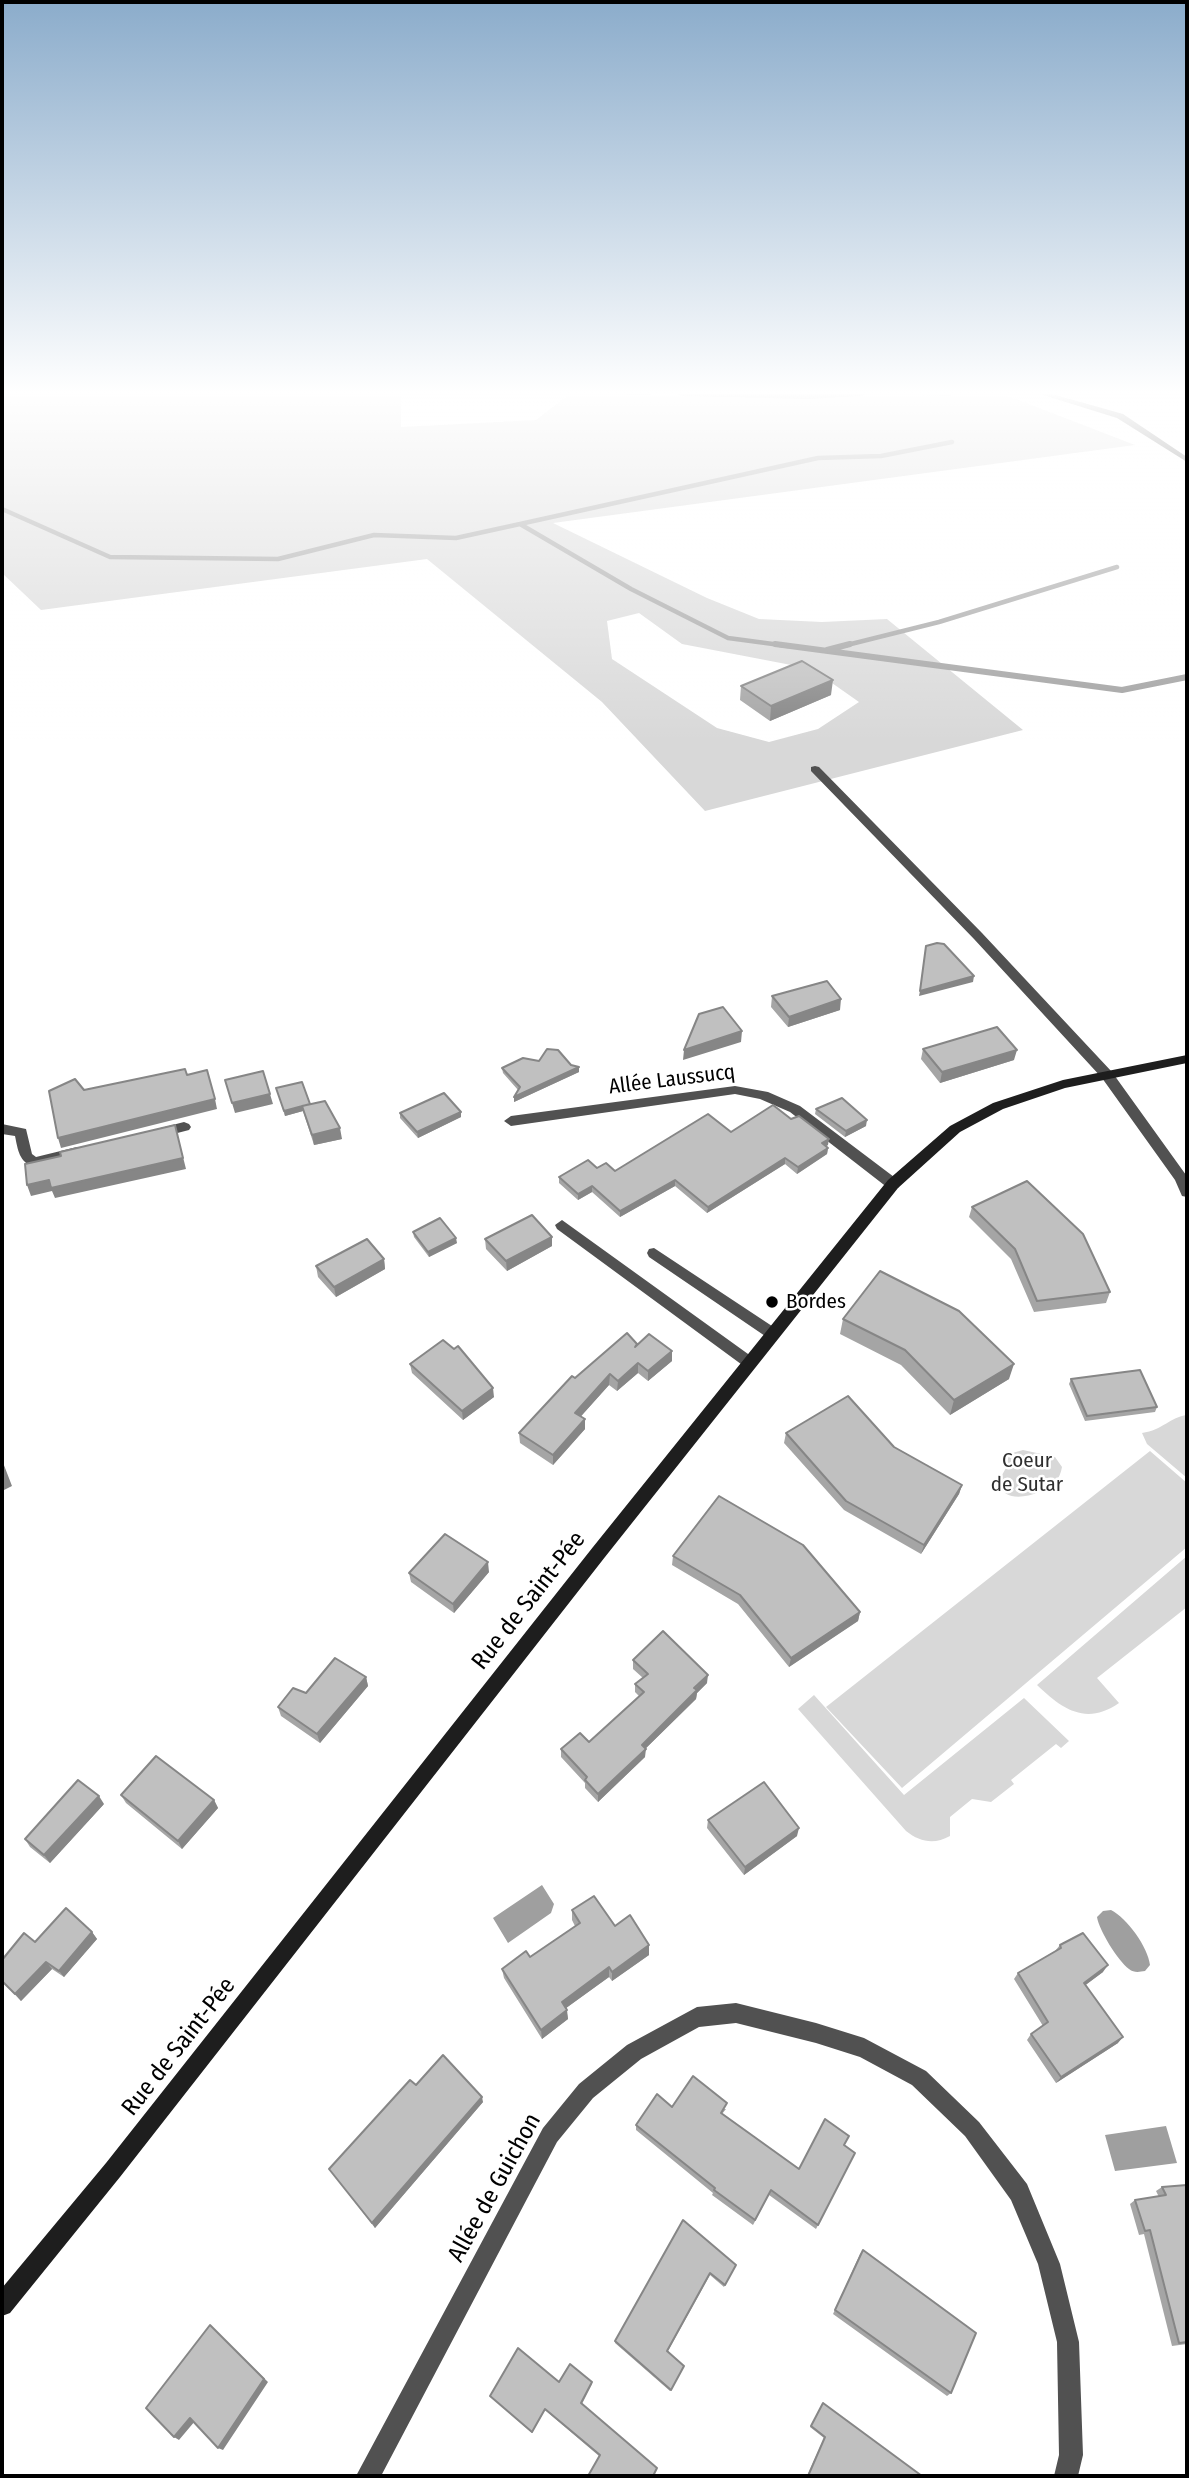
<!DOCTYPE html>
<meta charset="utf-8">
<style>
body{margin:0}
#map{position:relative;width:1189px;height:2478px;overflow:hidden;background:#fff;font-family:"Fira Sans Condensed",sans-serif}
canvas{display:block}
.frame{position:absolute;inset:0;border:4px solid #000;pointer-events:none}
</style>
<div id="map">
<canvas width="1189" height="2478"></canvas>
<div class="frame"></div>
</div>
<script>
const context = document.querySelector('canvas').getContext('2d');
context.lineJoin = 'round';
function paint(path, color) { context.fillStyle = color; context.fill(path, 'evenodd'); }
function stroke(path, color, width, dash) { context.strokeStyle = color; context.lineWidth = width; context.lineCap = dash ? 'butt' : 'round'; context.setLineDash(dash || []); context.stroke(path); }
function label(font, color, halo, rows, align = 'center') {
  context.font = font + ' "Fira Sans Condensed",sans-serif'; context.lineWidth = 5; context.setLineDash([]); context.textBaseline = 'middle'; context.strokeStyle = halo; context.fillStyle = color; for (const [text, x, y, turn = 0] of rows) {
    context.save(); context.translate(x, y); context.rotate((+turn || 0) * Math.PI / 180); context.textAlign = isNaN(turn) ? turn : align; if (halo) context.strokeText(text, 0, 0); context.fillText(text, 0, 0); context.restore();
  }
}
paint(new Path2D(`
 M2 394H401V427L536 420 567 396 565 394 1008 396 1135 445 553 523 707 598 759 619 822 622 887 619 1023 730 705 811 602 702 427 559 41 610 2 573ZM639 613 682 644 812 669 859 702 818 729 769 742 717 728 612 659 607 621Z
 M1187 1415V1478L1147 1444 1142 1433C1163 1430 1170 1417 1187 1415Z
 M1023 1450 1055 1457 1062 1467C1061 1473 1059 1478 1055 1482 1042 1494 1005 1508 998 1482L1006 1468 1009 1454Z
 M1150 1451 1187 1483V1547L902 1788 826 1707Z
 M1187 1556V1607L1097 1678 1119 1703C1086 1726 1062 1709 1037 1685Z
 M814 1695 904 1795 1024 1698 1069 1741 1061 1748 1056 1744 1011 1780 1014 1784 991 1802 972 1799 950 1817V1836C934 1845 920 1842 906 1831L798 1709Z`), '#d8d8d8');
paint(new Path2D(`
 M542 1885 554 1904 551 1913 508 1943 493 1918Z
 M1111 1910C1127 1918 1148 1947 1150 1965L1145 1971C1139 1972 1134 1973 1129 1969 1118 1961 1099 1930 1097 1917L1103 1911Z
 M1166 2126 1177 2163 1115 2171 1105 2135Z`), '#9f9f9f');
stroke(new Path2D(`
 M2 509 110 557 278 559 374 535 456 538 520 524 631 589 728 638 788 646
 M520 524 818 458 881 456 952 442
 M843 646 939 622 1117 567`), '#9f9f9f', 4.5);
stroke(new Path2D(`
 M775 644 1122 690 1187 677
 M827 650 850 644`), '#9f9f9f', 6);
paint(new Path2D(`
 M815 766 819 767 982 933 1112 1072 1113 1075 1112 1078H1102L974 939 811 771V767Z
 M562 1220 755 1359 757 1363 755 1367 750 1369 745 1367 557 1229 555 1225Z
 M654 1248 778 1330 780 1334 778 1338H768L649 1257 647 1253 649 1249Z`), '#515151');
paint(new Path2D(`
 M678 394H866L862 396 808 399 682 396Z
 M1040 394H1052L1123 414 1187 457V462L1117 418Z
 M1107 1071 1112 1072 1186 1175 1187 1197 1182 1196 1175 1180 1102 1078 1101 1075 1102 1072Z
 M735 1086 768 1092 800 1106 898 1180 900 1184 898 1188H888L790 1112 760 1099 735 1094 511 1126 504 1121 511 1116Z
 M184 1122 189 1124 191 1127 189 1130 158 1138 151 1133 153 1130Z
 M2 1124 26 1129 32 1154 36 1157 77 1147 84 1152 82 1155 34 1167C19 1162 18 1150 15 1136L2 1134Z
 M736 2003 816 2023 864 2038 926 2071 979 2122 1027 2184 1060 2264 1079 2342 1083 2455 1078 2476H1054L1059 2455 1057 2342 1038 2264 1011 2200 965 2136 912 2085 860 2057 816 2043 736 2023 699 2027 641 2059 593 2098 557 2142 381 2476H356L543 2128 579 2084 627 2045 697 2007Z`), '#515151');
paint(new Path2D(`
 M1187 1055V1063L1065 1088 1003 1109 960 1132 898 1188 605 1557 120 2177 10 2313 2 2316V2288L106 2163 593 1547 888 1180 950 1126 993 1103 1063 1080Z`), '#1e1e1e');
paint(new Path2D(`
 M741 686 831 695 770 721 740 700Z
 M772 996 840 1010 788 1027 771 1007Z
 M923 1049 1014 1060 940 1083 921 1059Z
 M571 1065 579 1072 514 1102 518 1090 503 1073 502 1068Z
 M276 1088 310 1104 342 1139 314 1145 303 1111 285 1116Z
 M816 1109 866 1126 845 1137 815 1114Z
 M461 1112V1117L418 1138 400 1118V1113Z
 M791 1119 828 1145 826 1146 828 1148 827 1154 797 1174 785 1164 707 1213 675 1186 620 1217 592 1192 578 1200 559 1183V1177L597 1168 615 1171 731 1132Z
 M972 1207 1110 1292 1106 1303 1034 1312 1011 1259 969 1217Z
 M413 1232 457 1243 429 1257 414 1237Z
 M552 1237V1246L507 1271 486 1249 485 1239Z
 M384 1259 385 1269 336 1297 318 1277 316 1266Z
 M843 1319 1009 1379 950 1415 901 1365 840 1334Z
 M637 1344 672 1361 648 1381 638 1373 617 1391 609 1385 581 1416 585 1429 553 1465 520 1443 519 1433 575 1378Z
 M454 1349 494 1397 463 1420 412 1373 410 1364Z
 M1071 1379 1157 1407 1155 1412 1085 1421 1069 1384Z
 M786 1433 894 1447 962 1485 959 1494 921 1554 844 1510 784 1443Z
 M673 1556 860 1612 858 1621 789 1667 738 1604 672 1565Z
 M489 1572 454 1613 411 1582 409 1573Z
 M633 1660 707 1683 697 1693 696 1699 645 1749V1757L598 1802 585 1788V1783L561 1757V1749L589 1742 640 1697 635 1692V1684L643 1678 633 1669Z
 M366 1677 368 1686 320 1743 281 1716 278 1707 306 1693Z
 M121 1795 214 1800 218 1808 182 1849 126 1803Z
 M104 1804 50 1863 30 1847 25 1839Z
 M708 1820 797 1836 744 1875 707 1828Z
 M572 1910 615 1926 649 1955 612 1981 609 1977 566 2008 568 2019 542 2039 504 1978 502 1969 530 1957 575 1926 572 1920Z
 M92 1932 97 1939 64 1977 52 1969 21 2001 2 1981 35 1942Z
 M1060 1945 1103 1972 1085 1985 1118 2043 1056 2083 1027 2040 1031 2034 1043 2026 1014 1979 1018 1973 1055 1951Z
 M416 2085 483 2102 375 2228 329 2169Z
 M672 2107 726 2109 722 2114 799 2169 844 2145 855 2153 816 2229 769 2195 753 2225 712 2195 713 2193 636 2130V2125Z
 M1187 2185V2344L1172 2346 1144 2234 1139 2235 1130 2204 1135 2200 1159 2197 1156 2191 1162 2187Z
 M683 2220 736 2265 724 2287 710 2275 668 2351 684 2366 670 2391 615 2343V2341Z
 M863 2250 951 2393 947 2396 833 2314 860 2254Z
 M559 2382 592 2384 582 2404 657 2468 599 2456 545 2410 532 2433 490 2396Z
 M823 2403 922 2476H807L824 2438 810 2427Z`), '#a5a5a5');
paint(new Path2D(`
 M833 680 831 695 770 721 771 706Z
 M974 976 973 982 919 996 920 991Z
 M841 999 840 1010 788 1027 789 1017Z
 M742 1031 741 1042 683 1060 684 1050Z
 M1017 1050 1014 1060 940 1083 942 1072Z
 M579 1067V1072L514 1102V1097Z
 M270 1094 273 1104 235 1113 232 1103Z
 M215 1099 217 1109 61 1148 58 1138Z
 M310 1104 302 1106 303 1111 285 1116 284 1111Z
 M461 1112V1117L418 1138 417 1132Z
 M867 1120 866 1126 845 1137 846 1131Z
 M175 1125 186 1169 55 1198 52 1191 31 1196 27 1185Z
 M340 1128 342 1139 314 1145 312 1135Z
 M829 1139 828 1145 821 1149 822 1143Z
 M828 1148 827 1154 797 1174 798 1167Z
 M785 1158V1164L707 1213 708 1207Z
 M675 1180V1186L620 1217V1211Z
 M592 1186V1192L578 1200V1194Z
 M552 1237V1246L507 1271 506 1261Z
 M456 1238 457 1243 429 1257 428 1252Z
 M384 1259 385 1269 336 1297 334 1287Z
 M672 1351V1361L648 1381V1371Z
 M638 1363V1373L617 1391 618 1381Z
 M1014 1364 1009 1379 950 1415 954 1400Z
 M610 1374 609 1385 575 1423V1413Z
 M493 1388 494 1397 463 1420 462 1411Z
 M585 1419V1429L553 1465V1455Z
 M2 1460 12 1486 2 1491Z
 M962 1485 959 1494 921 1554 924 1545Z
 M488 1562 489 1572 454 1613 453 1604Z
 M860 1612 858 1621 789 1667 791 1658Z
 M708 1675 707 1683 697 1693 696 1699 641 1753 642 1745Z
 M366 1677 368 1686 320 1743 317 1734Z
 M646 1749 645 1757 598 1802V1794Z
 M99 1796 104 1804 50 1863 44 1855Z
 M214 1800 218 1808 182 1849 178 1841Z
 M799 1828 797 1836 744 1875 745 1867Z
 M92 1932 97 1939 64 1977 59 1971Z
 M649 1945V1955L612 1981V1972Z
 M46 1962 52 1969 21 2001 15 1994Z
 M1108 1965 1103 1972 1079 1990 1084 1983Z
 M609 1967V1977L562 2011V2002Z
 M567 2010 568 2019 542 2039 541 2030Z
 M1123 2037 1118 2043 1056 2083 1061 2077Z
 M482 2097 483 2102 375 2228 372 2223Z
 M210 2325 268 2382 223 2450 218 2448Z
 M190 2418 195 2421 179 2440 174 2437Z`), '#868686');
const building = new Path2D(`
 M802 661 833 680 771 706 741 686Z
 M937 943 944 944 974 976 920 991 926 946Z
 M827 981 841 999 789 1017 772 996Z
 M723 1007 742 1031 684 1050 699 1014Z
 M997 1027 1017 1050 942 1072 923 1049Z
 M547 1049 558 1050 571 1065 579 1067 514 1097 520 1087 502 1068 523 1058 539 1061Z
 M185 1069 187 1075 207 1070 215 1099 58 1138 49 1091 75 1079 84 1090Z
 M263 1071 270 1094 232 1103 225 1080Z
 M302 1082 310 1104 284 1111 276 1088Z
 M444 1093 461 1112 417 1132 400 1113Z
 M842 1098 867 1120 846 1131 816 1109Z
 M325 1101 340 1128 312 1135 302 1106Z
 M773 1105 791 1119 799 1116 829 1139 822 1143 828 1148 798 1167 785 1158 708 1207 675 1180 620 1211 592 1186 578 1194 559 1177 588 1160 597 1168 606 1163 615 1171 708 1114 731 1132Z
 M175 1125 183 1158 51 1188 49 1180 27 1185 25 1164 61 1156 60 1152Z
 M1027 1181 1083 1234 1110 1292 1037 1301 1015 1249 972 1207Z
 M532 1215 552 1237 506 1261 485 1239Z
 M440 1218 456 1238 428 1252 413 1232Z
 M367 1239 384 1259 334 1287 316 1266Z
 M880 1271 959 1311 1014 1364 954 1400 905 1350 843 1319Z
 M627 1333 637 1344 635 1347 649 1334 672 1351 648 1371 638 1363 618 1381 610 1374 575 1413 585 1419 553 1455 519 1433 572 1376 575 1378Z
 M443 1340 454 1349 458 1346 493 1388 462 1411 410 1364Z
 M1140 1370 1157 1407 1087 1416 1071 1379Z
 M848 1396 894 1447 962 1485 924 1545 846 1501 786 1433Z
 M2 1464 5 1472 2 1474Z
 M719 1496 803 1545 860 1612 791 1658 740 1595 673 1556Z
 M445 1534 488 1562 453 1604 409 1573Z
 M663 1631 708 1675 694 1688 697 1690 642 1745 646 1749 598 1794 585 1780 587 1777 561 1749 580 1733 589 1742 644 1692 635 1684 648 1674 633 1660Z
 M335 1658 366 1677 317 1734 278 1707 293 1688 306 1693Z
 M156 1756 214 1800 178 1841 121 1795Z
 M78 1780 99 1796 44 1855 25 1839Z
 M764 1782 799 1828 745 1867 708 1820Z
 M594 1896 615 1926 630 1915 649 1945 612 1972 609 1967 562 2002 567 2010 541 2030 502 1969 526 1951 530 1957 580 1923 572 1910Z
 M66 1908 92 1932 59 1971 46 1962 15 1994 2 1981V1960L24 1933 35 1942Z
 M1083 1933 1108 1965 1084 1983 1123 2037 1061 2077 1031 2034 1048 2022 1018 1973 1061 1948 1060 1945Z
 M443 2055 482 2097 372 2223 329 2169 410 2080 416 2085Z
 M693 2076 727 2103 721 2113 799 2169 825 2119 849 2136 844 2145 855 2153 818 2225 771 2190 755 2220 714 2190 715 2188 636 2125 657 2094 672 2107Z
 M1187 2185V2342L1179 2343 1150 2230 1145 2231 1135 2200 1166 2195 1162 2187Z
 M683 2220 736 2265 725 2285 710 2273 667 2351 684 2366 671 2390 615 2341Z
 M863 2250 976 2333 951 2393 835 2310Z
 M210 2325 264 2379 218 2448 190 2418 174 2437 146 2408Z
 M518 2348 559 2382 570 2364 592 2382 581 2403 657 2468 653 2476H588L600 2455 545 2409 532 2432 490 2396Z
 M823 2403 922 2476H808L825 2437 811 2426Z`);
paint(building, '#c0c0c0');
stroke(building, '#868686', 2);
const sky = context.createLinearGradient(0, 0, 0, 741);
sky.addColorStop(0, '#8baccb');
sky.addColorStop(0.53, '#fff');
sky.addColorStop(1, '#ffffff00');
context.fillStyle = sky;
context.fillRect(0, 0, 1189, 741);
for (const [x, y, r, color] of [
 [772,1302,7,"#000"]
]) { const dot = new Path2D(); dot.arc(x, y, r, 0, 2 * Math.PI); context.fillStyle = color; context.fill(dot); stroke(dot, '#fff', 2.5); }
label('21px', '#000', '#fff', [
 ["Allée Laussucq",672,1080,-7]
]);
label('21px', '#000', '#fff', [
 ["Bordes",786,1302]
], 'left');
label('21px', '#2f2f2f', '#fff', [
 ["Coeur",1027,1461],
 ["de Sutar",1027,1485]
]);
label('24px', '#000', '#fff', [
 ["Rue de Saint-Pée",529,1601,-52],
 ["Rue de Saint-Pée",179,2047,-52],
 ["Allée de Guichon",495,2188,-61]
]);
</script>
